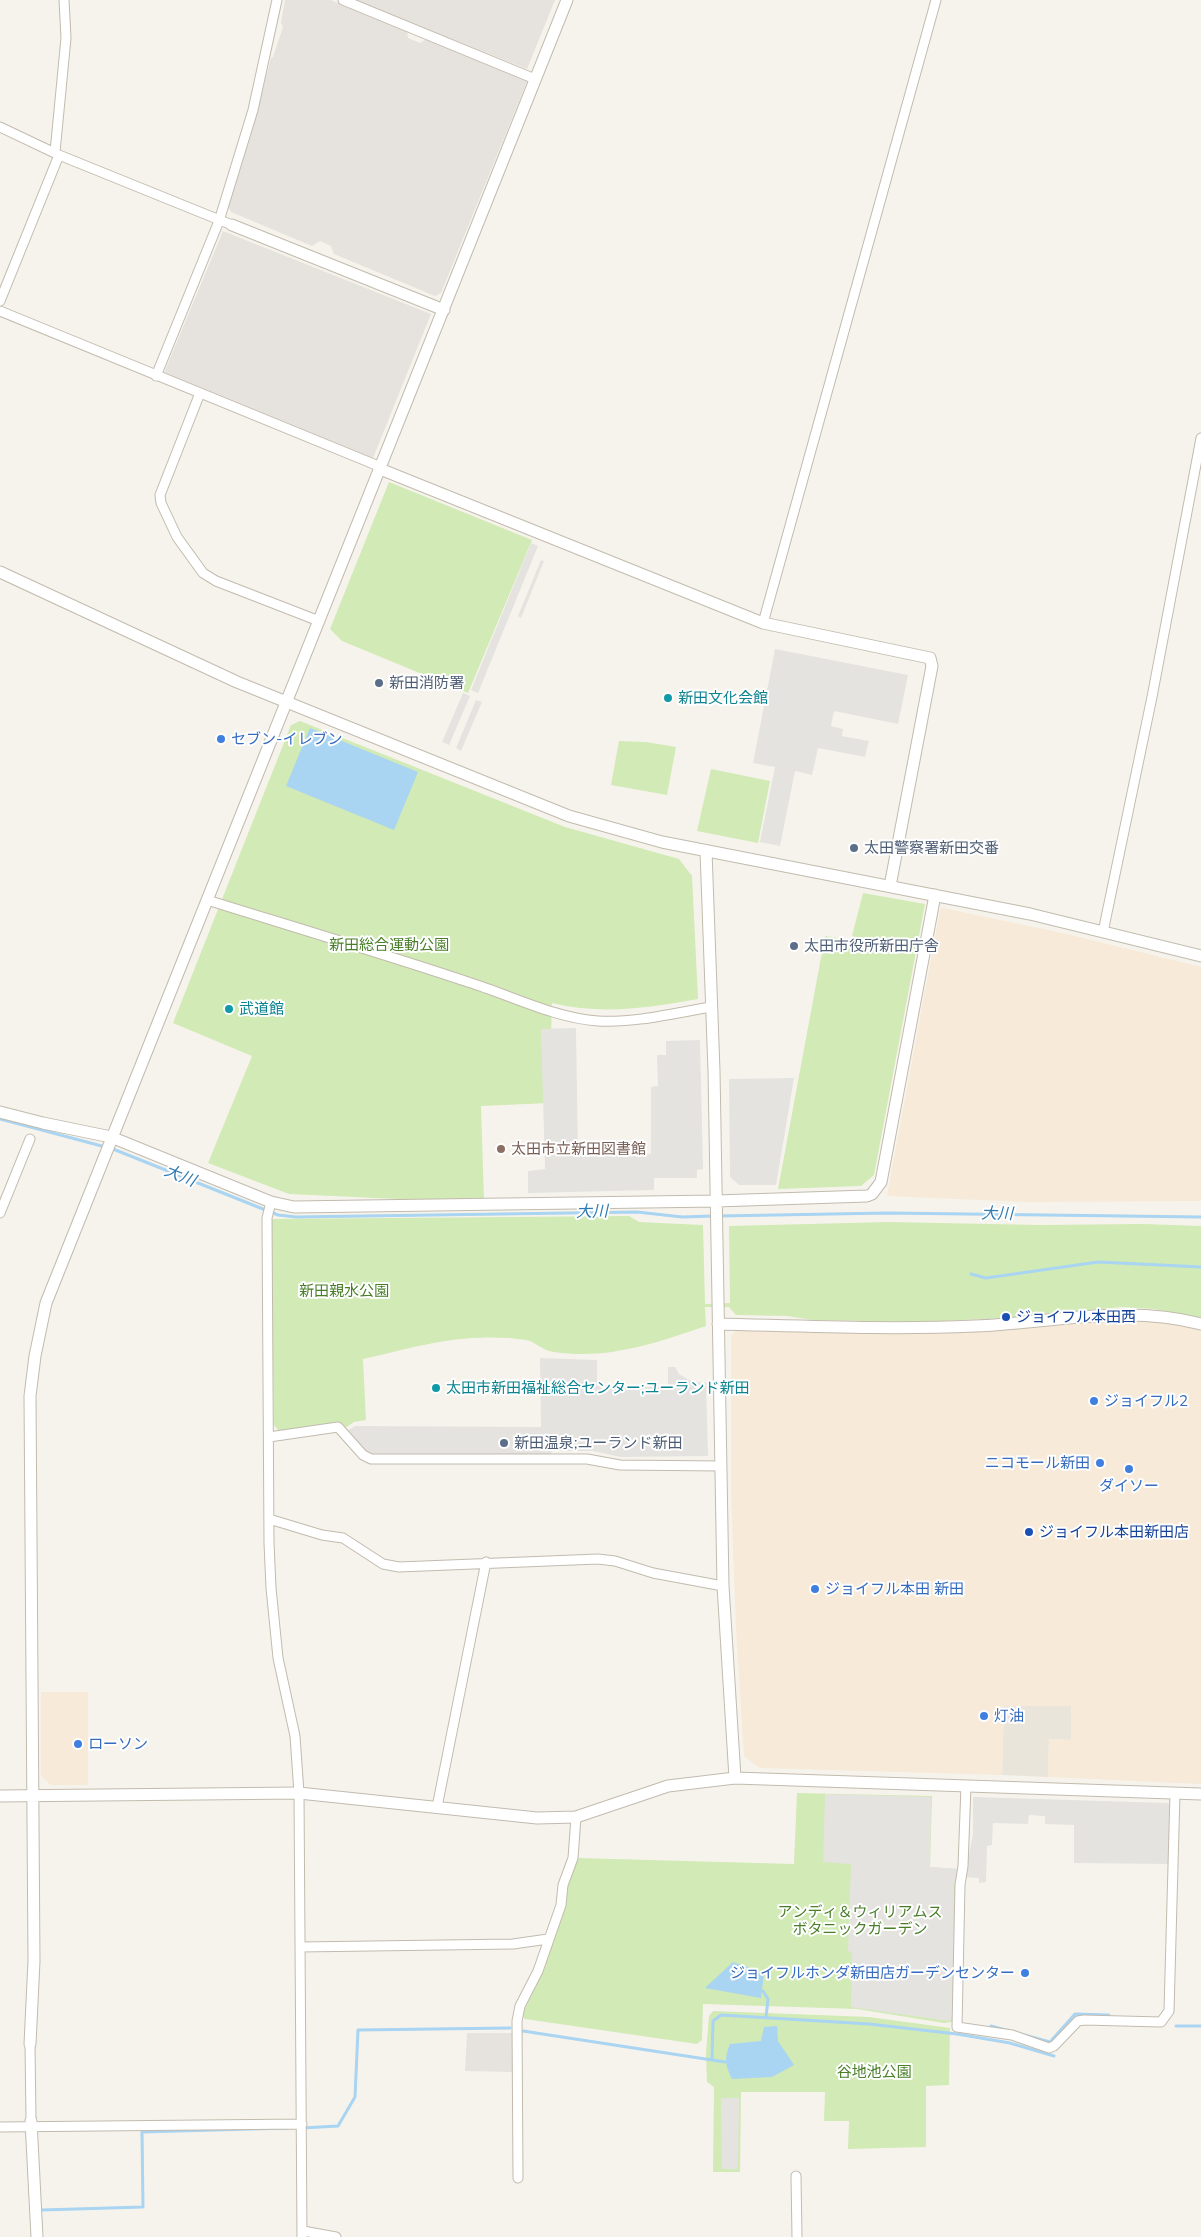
<!DOCTYPE html>
<meta charset="utf-8">
<style>
body{margin:0}
canvas{display:block;background:#f6f3ec}
</style>
<canvas width="1201" height="2237"></canvas>
<script>
const context = document.querySelector('canvas').getContext('2d');
context.lineJoin = 'round';
function paint(path, color) { context.fillStyle = color; context.fill(path, 'evenodd'); }
function stroke(path, color, width, dash) { context.strokeStyle = color; context.lineWidth = width; context.lineCap = dash ? 'butt' : 'round'; context.setLineDash(dash || []); context.stroke(path); }
function label(font, color, halo, rows, align = 'center') {
  context.font = font + ' Mulish,"Noto Sans JP",sans-serif'; context.lineWidth = 4; context.setLineDash([]); context.textBaseline = 'middle'; context.strokeStyle = halo; context.fillStyle = color; for (const [text, x, y, turn = 0] of rows) {
    context.save(); context.translate(x, y); context.rotate((+turn || 0) * Math.PI / 180); context.textAlign = isNaN(turn) ? turn : align; if (halo) context.strokeText(text, 0, 0); context.fillText(text, 0, 0); context.restore();
  }
}
paint(new Path2D(`
 M1004 1706H1071V1740L1049 1739 1048 1777 1002 1775Z`), '#eae5da');
paint(new Path2D(`
 M943 908 1067 934 1201 967V1201L1026 1202 887 1196 940 910Z
 M1127 1320 1165 1322 1201 1329V1784L1048 1777 1049 1739 1071 1740V1706H1004L1002 1775 760 1768 750 1761 744 1756 736 1630 731 1490V1336L735 1331 977 1332Z
 M41 1692H88V1785H51L41 1776Z`), '#f7ead8');
paint(new Path2D(`
 M285 0H331L407 31 408 38 420 43 426 39 528 79 441 293 435 296 334 254 331 246 320 241 312 246 231 212 228 207 252 132 271 58 273 57 283 27 281 23Z
 M354 0H555L527 69Z
 M223 231 431 314 373 458 164 373Z
 M467 2033H513L512 2072 465 2071Z`), '#e6e2dd');
paint(new Path2D(`
 M389 482 532 540 468 693 342 641 330 629Z
 M300 721 565 827 679 859 692 876 698 999C648 1008 602 1015 552 1003L549 1103 481 1106 484 1200H420L289 1194 208 1163 252 1056 173 1023 291 725Z
 M619 741 646 742 676 747 667 795 611 785Z
 M711 769 770 781 758 843 697 831Z
 M863 893 925 904 874 1175 861 1186 778 1189 825 936 851 940Z
 M629 1216 639 1222 703 1225 705 1304 730 1303 729 1226 888 1222 1040 1225 1143 1224 1201 1226V1318L1154 1309 1122 1307 1019 1317 924 1322 813 1320 787 1316 736 1315 729 1307H705L706 1326C656 1343 608 1360 554 1352 543 1351 536 1342 526 1340 510 1337 489 1337 472 1338 436 1340 399 1351 363 1359L366 1420 354 1422 345 1428 340 1422 279 1431 274 1425 271 1219Z
 M797 1793 932 1796 930 1867 958 1869 955 1885 952 2022 944 2023 857 2009 703 2004 702 2040 697 2044 525 2019 522 2015 545 1968 552 1939 566 1905 568 1885 578 1858 794 1864Z
 M713 2011 869 2017 950 2028 949 2085 926 2086V2147L848 2149 849 2121H824L825 2092H741L740 2172H713L714 2087 707 2082 706 2052 709 2016Z`), '#d2eab5');
paint(new Path2D(`
 M531 543 538 546 478 693 471 690Z
 M541 560 544 561 521 618 518 616Z
 M775 649 908 675 898 724 834 711 831 726 843 729 842 736 869 741 865 757 818 748 812 775 795 771 780 846 760 842 775 767 753 763Z
 M463 693 470 696 449 745 442 742Z
 M476 700 482 702 461 751 456 748Z
 M576 1028 578 1156 651 1154V1087L658 1086 657 1055H666V1041L700 1040 703 1169 697 1170V1178H654V1190L528 1193V1171L545 1169 541 1029Z
 M794 1078 776 1185H739L730 1177 729 1079Z
 M540 1358 597 1360V1386L668 1387V1367H675L679 1374 693 1382 706 1383 708 1456 621 1457 593 1451H552L551 1454 372 1455 365 1452 347 1431 355 1426 541 1427Z
 M825 1794 931 1797 930 1867 958 1869 954 1885 952 2018 948 2021 851 2007 852 1952 848 1951 851 1864 823 1862Z
 M973 1797 1168 1803 1170 1805 1169 1864 1074 1863V1825L1045 1824V1816L1029 1815 1028 1824 993 1823 992 1845 987 1846 986 1882 979 1883V1878L965 1877 973 1834Z
 M721 2098H739L738 2169H722Z`), '#e5e3e0');
paint(new Path2D(`
 M310 728 418 772 394 830 286 786Z
 M733 1962 764 1973 761 1998 705 1988Z
 M777 2026 778 2041 794 2065 772 2077 732 2079C725 2065 724 2058 730 2044L761 2041 764 2027Z`), '#a9d4f2');
stroke(new Path2D(`
 M0 1119 113 1149 278 1215 296 1217 637 1212 682 1217 713 1216
 M719 1216 888 1213 1201 1217
 M971 1274 986 1278 1098 1262 1201 1267
 M763 1991 768 1999 766 2017
 M991 2026 1050 2042 1075 2014 1109 2015
 M1176 2026H1201
 M523 2031 725 2062
 M712 2059 713 2021 721 2015 869 2024 957 2034 1010 2043 1054 2056
 M302 2128 338 2126 355 2097 358 2030 510 2028
 M42 2210 143 2207 142 2132 288 2128`), '#a9d4f2', 3);
const minor = new Path2D(`
 M343 0 535 79
 M0 127 59 155 232 225
 M55 152 66 38 64 0
 M0 301 59 155
 M0 311 381 467
 M156 376 219 221 253 110 277 0
 M200 393 160 495 161 503 177 537 203 573 216 581 319 621
 M763 623 936 0
 M207 900C294 927 381 953 468 982 510 995 554 1018 598 1021 636 1023 675 1013 711 1007
 M1103 932 1152 697 1201 438
 M271 1202 267 1218 269 1543 271 1588 278 1658 295 1736 299 1793 302 2237
 M0 1213 30 1139
 M269 1437 338 1427 363 1455 371 1459H587L620 1465 720 1466
 M269 1519 322 1535 343 1538 383 1564 399 1567 598 1559 615 1561 653 1573 723 1586
 M966 1786 963 1866 960 1885 957 2027 1012 2035 1049 2048 1054 2046 1078 2021 1084 2020 1161 2022 1169 2011 1175 1793
 M437 1807 486 1562
 M300 1947 513 1944 548 1939
 M30 2044 31 2121
 M0 2127 302 2124
 M796 2176 797 2237
 M518 2178 517 2021 520 2006 538 1971 561 1905 563 1885 573 1858 576 1817
 M303 2231 336 2237`);
const tertiary = new Path2D(`
 M232 225 444 310
 M380 469 763 623 930 658 932 666 890 886
 M0 572 237 682 569 816 662 842 1030 914 1201 956
 M706 851 714 1071 723 1586 735 1778
 M0 1112 43 1123 111 1137 271 1202 294 1207 716 1201 867 1196 872 1194 881 1182 935 895
 M718 1324C803 1326 890 1330 975 1326 1050 1323 1127 1304 1201 1324
 M0 1796 299 1793 537 1818 576 1817 668 1786 735 1778 1201 1794
 M30 2044 34 1961 30 1396 35 1356 46 1303 567 0
 M31 2121 37 2237`);
stroke(minor, '#c2bbae', 11);
stroke(tertiary, '#c2bbae', 13);
stroke(minor, '#fff', 9);
stroke(tertiary, '#fff', 11);
for (const [x, y, r, color] of [
 [379,683,5,"#5c6f8a"],
 [668,698,5,"#0f9aa8"],
 [221,739,5,"#3f7fe0"],
 [854,848,5,"#5c6f8a"],
 [794,946,5,"#5c6f8a"],
 [229,1009,5,"#0f9aa8"],
 [501,1149,5,"#8d6e63"],
 [1006,1317,5,"#1a4fb4"],
 [436,1388,5,"#0f9aa8"],
 [1094,1401,5,"#3f7fe0"],
 [504,1443,5,"#5c6f8a"],
 [1100,1463,5,"#3f7fe0"],
 [1129,1469,5,"#3f7fe0"],
 [1029,1532,5,"#1a4fb4"],
 [815,1589,5,"#3f7fe0"],
 [984,1716,5,"#3f7fe0"],
 [78,1744,5,"#3f7fe0"],
 [1025,1973,5,"#3f7fe0"]
]) { const dot = new Path2D(); dot.arc(x, y, r, 0, 2 * Math.PI); context.fillStyle = color; context.fill(dot); stroke(dot, '#fff', 2); }
label('15px', '#4e5e75', '#fff', [
 ["新田消防署",389,683],
 ["太田警察署新田交番",864,848],
 ["太田市役所新田庁舎",804,946],
 ["新田温泉;ユーランド新田",514,1443]
], 'left');
label('15px', '#0d838f', '#fff', [
 ["新田文化会館",678,698],
 ["武道館",239,1009],
 ["太田市新田福祉総合センター;ユーランド新田",446,1388]
], 'left');
label('15px', '#366cbe', '#fff', [
 ["セブン-イレブン",231,739],
 ["ジョイフル2",1104,1401],
 ["ニコモール新田",1090,1463,"right"],
 ["ダイソー",1129,1486,"center"],
 ["ジョイフル本田 新田",825,1589],
 ["灯油",994,1716],
 ["ローソン",88,1744],
 ["ジョイフルホンダ新田店ガーデンセンター",1015,1973,"right"]
], 'left');
label('15px', '#4a7f2a', '#fff', [
 ["新田総合運動公園",389,945],
 ["新田親水公園",344,1291],
 ["アンディ＆ウィリアムス",860,1912],
 ["ボタニックガーデン",860,1929],
 ["谷地池公園",874,2072]
]);
label('15px', '#785e54', '#fff', [
 ["太田市立新田図書館",511,1149]
], 'left');
label('15px', '#164399', '#fff', [
 ["ジョイフル本田西",1016,1317],
 ["ジョイフル本田新田店",1039,1532]
], 'left');
label('italic 16px', '#2e7ab2', '#fff', [
 ["大川",180,1176,22],
 ["大川",592,1212,-1],
 ["大川",997,1214,1]
]);
</script>
